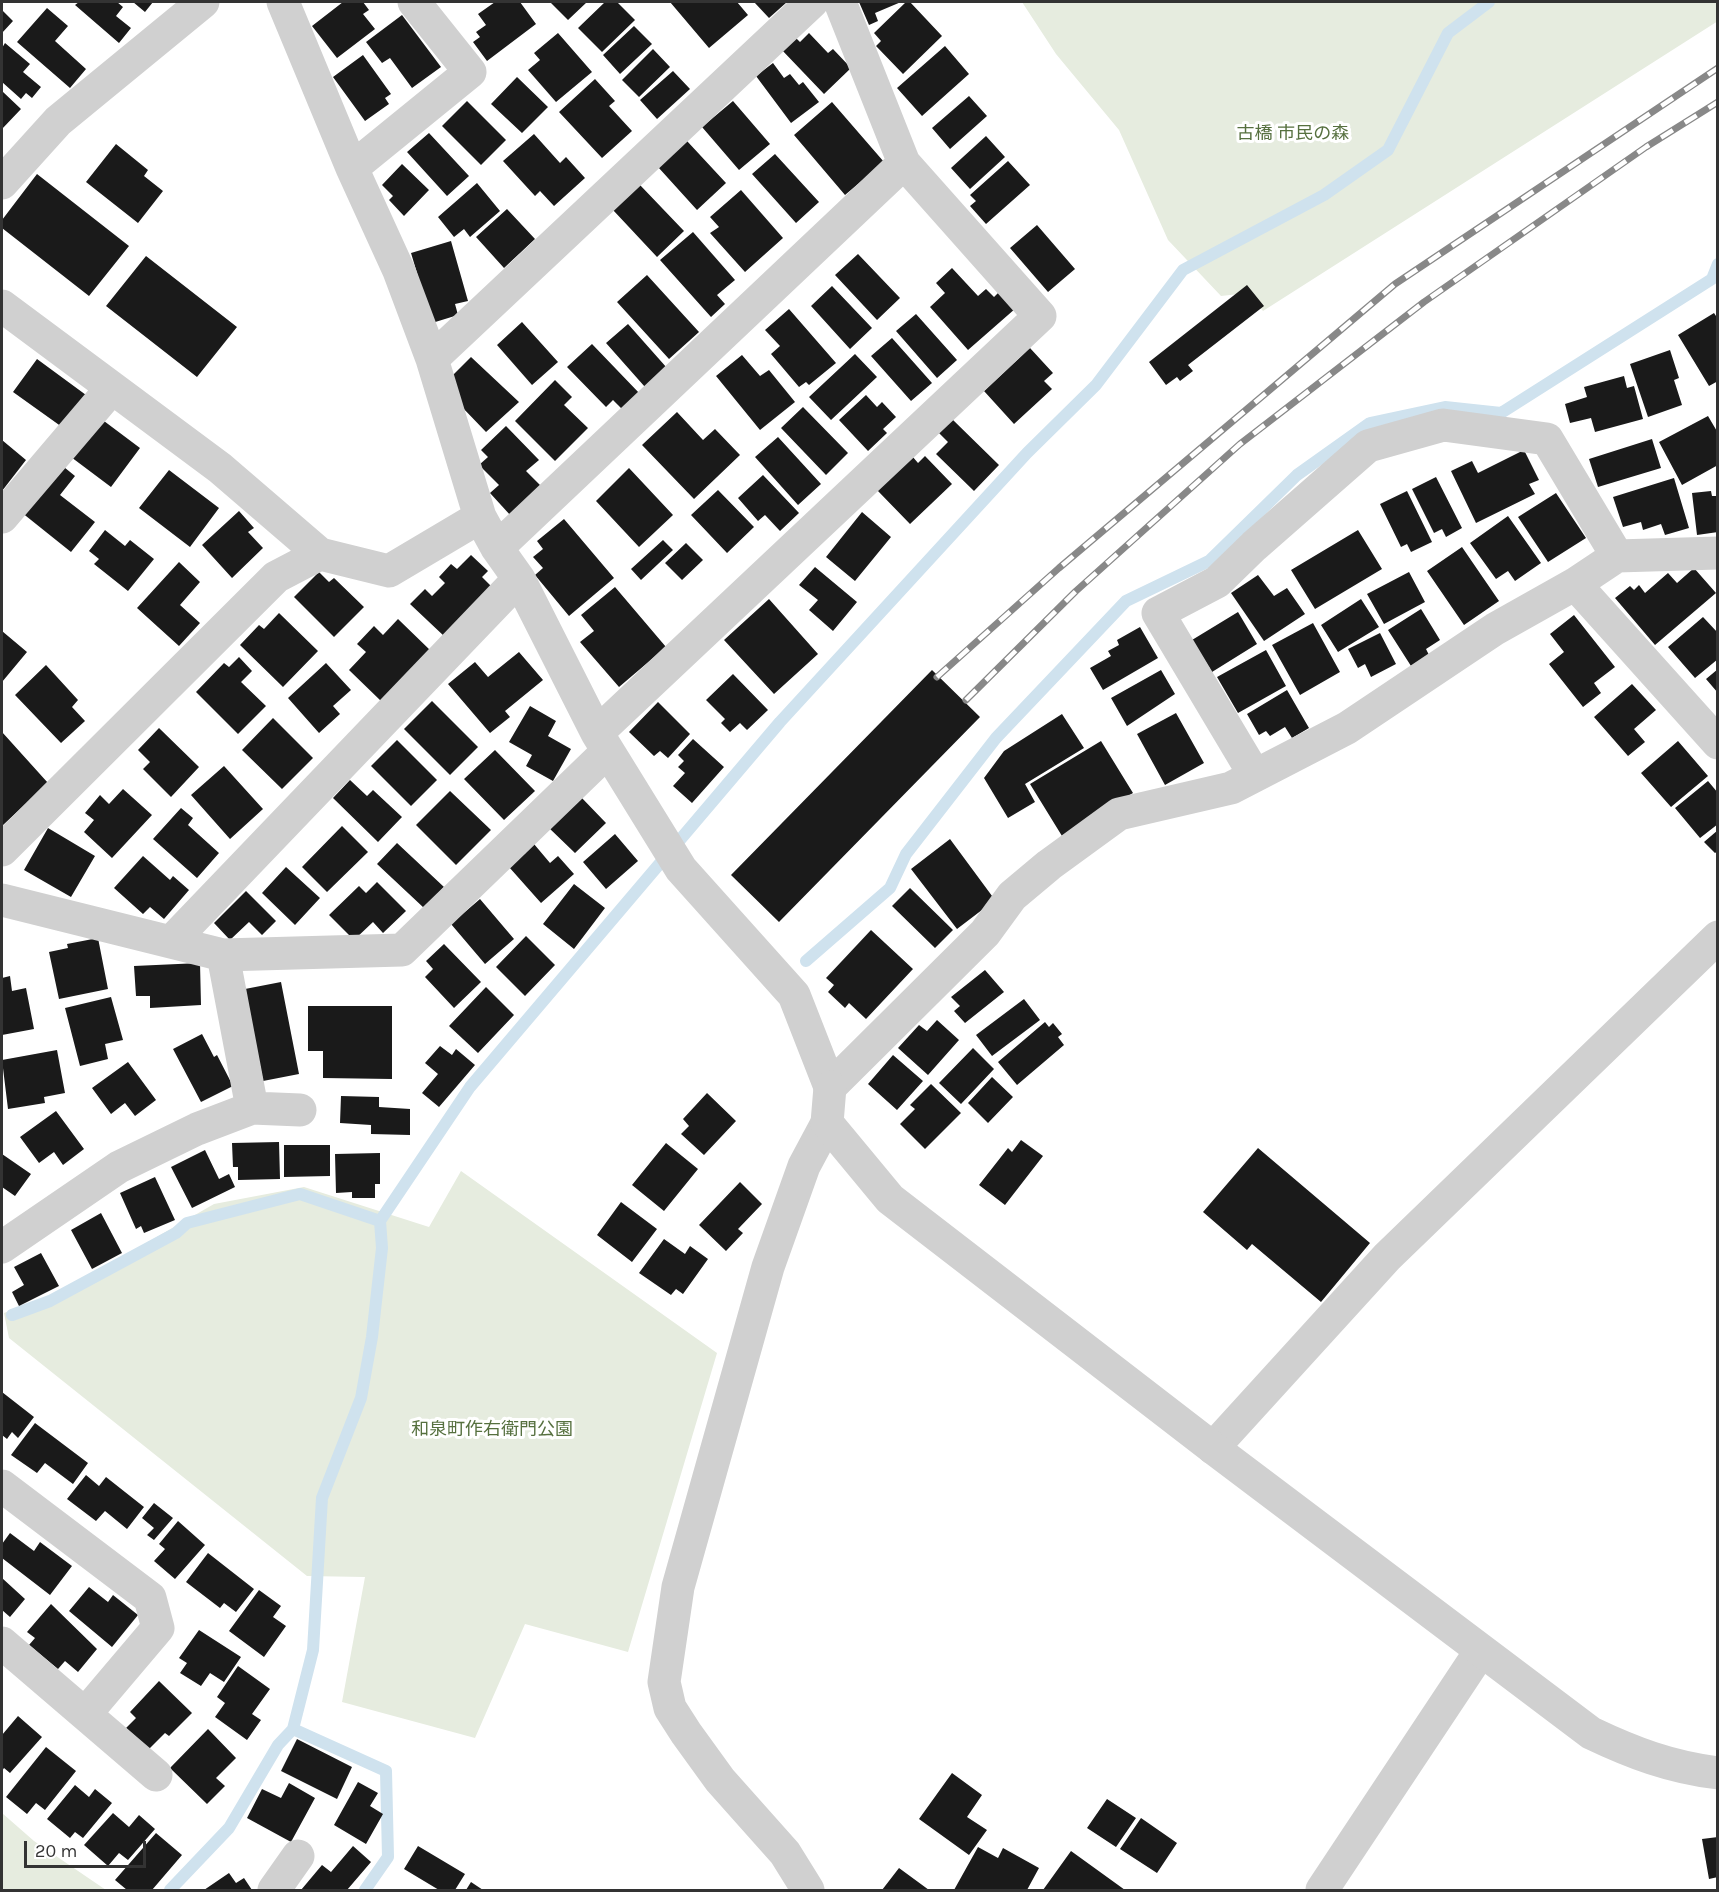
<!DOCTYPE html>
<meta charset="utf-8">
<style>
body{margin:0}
#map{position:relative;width:1719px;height:1892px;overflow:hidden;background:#fff;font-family:Karla,sans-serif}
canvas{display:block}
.frame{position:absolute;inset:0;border:3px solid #333;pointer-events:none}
.scale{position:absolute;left:24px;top:1841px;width:122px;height:27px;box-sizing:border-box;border:3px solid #333;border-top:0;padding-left:8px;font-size:18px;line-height:21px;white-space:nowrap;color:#333;-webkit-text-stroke:4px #fff;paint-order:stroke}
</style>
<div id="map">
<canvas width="1719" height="1892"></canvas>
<div class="frame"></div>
<div class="scale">20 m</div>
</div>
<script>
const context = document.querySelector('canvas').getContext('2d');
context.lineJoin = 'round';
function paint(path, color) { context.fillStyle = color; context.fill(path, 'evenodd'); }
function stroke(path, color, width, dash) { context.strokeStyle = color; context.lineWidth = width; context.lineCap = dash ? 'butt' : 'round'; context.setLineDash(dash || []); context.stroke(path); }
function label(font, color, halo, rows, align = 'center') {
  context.font = font + ' Karla,"Noto Sans JP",sans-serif'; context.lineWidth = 6; context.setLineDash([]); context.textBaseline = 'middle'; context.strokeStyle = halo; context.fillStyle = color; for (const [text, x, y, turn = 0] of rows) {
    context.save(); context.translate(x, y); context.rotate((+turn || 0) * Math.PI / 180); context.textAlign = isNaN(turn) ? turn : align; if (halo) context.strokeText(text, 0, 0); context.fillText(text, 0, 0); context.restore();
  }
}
paint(new Path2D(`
 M1022 2H1717L1718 21 1263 311 1248 293 1221 296 1168 240 1119 130 1056 54Z
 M461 1171 717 1353 628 1652 525 1624 475 1738 342 1702 365 1577 307 1576 9 1338 4 1313 43 1299 96 1272 214 1204 304 1187 429 1227Z
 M2 1813 34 1841 106 1890H2Z`), '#e6ecdf');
stroke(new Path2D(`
 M806 961 890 888 906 854 996 738 1126 601 1209 561 1297 475 1370 423 1445 407 1501 413 1712 279 1718 264
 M12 1315 50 1301 176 1233 187 1223 300 1194 380 1221
 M170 1890 229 1828 278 1745 293 1729
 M365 1890 388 1857 386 1771 293 1729 313 1650 322 1498 361 1398 372 1337 382 1248 380 1221 470 1087 780 722 1027 453 1096 385 1183 270 1324 195 1388 150 1448 33 1489 2`), '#cfe2ee', 12);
paint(new Path2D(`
 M79 2H117L123 7 116 16 131 28 119 43 75 5Z
 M133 2H153L145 12Z
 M343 2H363L369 10 363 14 375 29 337 58 312 26Z
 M495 2H520L536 24 487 61 473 42 480 37 476 32 486 25 478 14Z
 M550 2H587L568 20Z
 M605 2H617L635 20 602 52 578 28Z
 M670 2H737L748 15 709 48Z
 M754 2H787L769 18Z
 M859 2H901L875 13 878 21 869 25Z
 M906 2H910L942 36 903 74 876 46 881 41 874 33Z
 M47 8 68 26 55 41 86 69 70 88 17 42Z
 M2 10 13 21 2 33Z
 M402 15 441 67 412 88 390 58 382 63 366 42Z
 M634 26 652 44 620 74 603 55Z
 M558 33 592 72 556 102 528 70 540 60 534 53Z
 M809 33 828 53 833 49 851 68 824 94 780 48 793 35 800 42Z
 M5 43 30 64 23 72 41 87 32 98 26 93 21 99 2 82V48Z
 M945 46 969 74 922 116 897 88Z
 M653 49 670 67 639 97 622 80Z
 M363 55 391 94 385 98 389 104 365 121 333 77Z
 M773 63 784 78 790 74 799 85 803 82 819 102 791 123 756 76Z
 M673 71 690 89 657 119 640 100Z
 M517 77 548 107 522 133 491 104Z
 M595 79 615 101 609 106 632 131 602 158 559 112Z
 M2 91 21 109 2 129Z
 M969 96 987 116 950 149 932 128Z
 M467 101 506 140 481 165 442 126Z
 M733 101 770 144 739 170 702 127Z
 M832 102 884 162 845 195 794 135Z
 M429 133 469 176 447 196 407 152Z
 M534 134 560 163 566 157 585 178 554 206 540 191 535 196 503 161Z
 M986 136 1005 157 970 189 951 168Z
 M687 141 726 183 697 210 658 167Z
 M116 144 148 170 144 176 163 191 138 223 86 182Z
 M775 154 819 202 796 223 752 174Z
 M1008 161 1030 185 986 224 970 206 976 201 970 195Z
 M402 164 429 190 404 216 389 200 393 196 382 185Z
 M37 174 129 246 89 296 2 228V220Z
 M477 183 500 211 470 237 464 229 454 237 438 217Z
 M640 185 684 231 657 257 613 210Z
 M741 190 783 238 745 272 710 233 719 227 710 217Z
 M507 209 535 239 504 268 476 237Z
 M1037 225 1075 269 1048 292 1010 248Z
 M693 232 735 280 717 295 725 304 711 317 660 260Z
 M451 241 468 301 455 304 458 315 432 323 411 253Z
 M858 254 900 298 877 320 835 275Z
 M146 256 237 327 197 377 106 306Z
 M952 268 978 296 986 289 994 297 1001 290 1016 308 968 350 930 307 945 293 936 283Z
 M647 275 699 332 669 359 617 302Z
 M1247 285 1264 306 1188 365 1193 371 1180 381 1177 377 1166 385 1149 362Z
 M832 286 872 328 850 349 811 306Z
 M789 309 836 363 809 385 806 382 799 387 771 354 780 346 765 330Z
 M1714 313 1718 319V381L1709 386 1678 335Z
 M916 314 957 360 937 378 896 331Z
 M522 322 558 362 532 385 497 345Z
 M628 324 667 368 645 387 606 343Z
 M892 338 932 383 911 401 871 356Z
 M592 344 641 395 624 411 613 400 606 407 567 367Z
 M1030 348 1053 373 1044 381 1052 389 1014 424 984 391Z
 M1670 350 1679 378 1674 380 1682 405 1648 417 1630 364Z
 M855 354 877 377 831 420 809 397Z
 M742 355 760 376 769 370 795 402 760 430 716 376Z
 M471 357 519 402 486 432 461 406 452 376Z
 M37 359 86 395 62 427 13 392Z
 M1624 376 1627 388 1634 386 1643 419 1595 432 1591 418 1570 423 1565 404 1587 397 1584 387Z
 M555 380 572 397 564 405 588 428 555 461 515 421Z
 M866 395 877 407 882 402 896 417 883 429 887 433 868 451 839 420Z
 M803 407 848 453 826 475 781 428Z
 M677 412 703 440 715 429 740 455 694 499 642 445Z
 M1708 416 1718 433V465L1682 485 1659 442Z
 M100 418 140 448 111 487 71 457Z
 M952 419 999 465 974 491 936 454 948 442 938 432Z
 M506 426 539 460 526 471 541 486 511 516 490 493 499 485 479 465 488 457 481 450Z
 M778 437 821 484 798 505 755 457Z
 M1652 439 1661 468 1598 487 1589 459Z
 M2 440 26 460 2 491Z
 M1524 450 1539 480 1529 484 1535 494 1476 523 1451 471 1472 461 1478 473Z
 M912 456 918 463 925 456 952 484 910 524 877 490Z
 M59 463 75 476 60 495 95 522 71 552 21 512Z
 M629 468 673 515 639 547 596 501Z
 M169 470 219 508 190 547 139 508Z
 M763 475 799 513 780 531 765 515 758 521 738 498Z
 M1436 477 1462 528 1446 537 1442 529 1434 533 1412 489Z
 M1674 478 1689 528 1665 535 1661 524 1643 530 1641 522 1623 527 1613 497Z
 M718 490 754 527 727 553 691 515Z
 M1407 491 1432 542 1411 552 1407 544 1401 547 1380 504Z
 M1711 491 1712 496H1718V532L1697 535 1692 493Z
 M1556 493 1586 538 1548 562 1518 517Z
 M239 511 254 528 248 532 263 548 232 578 202 545Z
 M862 512 891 537 855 581 826 557Z
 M1508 516 1541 563 1515 581 1508 571 1496 579 1470 543Z
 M564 519 614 578 569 616 535 575 543 568 533 557 543 549 537 541Z
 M105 530 125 546 130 540 154 559 128 591 94 564 99 559 89 551Z
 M1358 530 1382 569 1315 609 1291 570Z
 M663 540 673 550 641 580 631 569Z
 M686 543 703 560 682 580 665 563Z
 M1462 547 1499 601 1464 625 1427 571Z
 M471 555 488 571 482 577 493 588 445 637 410 604 425 589 432 596 445 583 439 577 451 564 457 569Z
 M179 562 200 582 180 605 200 623 179 646 137 608Z
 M815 567 857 602 833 631 809 610 818 600 799 585Z
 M1694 568 1716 593 1655 645 1615 598 1630 586 1634 590 1639 585 1645 593 1668 573 1677 583Z
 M319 572 329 582 334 578 364 607 334 637 294 597Z
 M1409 572 1425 602 1384 624 1367 594Z
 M1258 575 1274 596 1287 588 1305 614 1264 641 1231 593Z
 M615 587 666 647 619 687 580 642 594 631 581 615Z
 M769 599 818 654 774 694 724 640Z
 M1361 599 1379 627 1338 652 1321 625Z
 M1421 609 1440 640 1426 649 1429 655 1411 666 1388 630Z
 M1238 612 1257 644 1212 672 1192 640Z
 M279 613 318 651 283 687 240 645 259 625 264 629Z
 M1574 615 1615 667 1594 683 1601 693 1583 707 1549 664 1564 652 1550 634Z
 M1703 617 1718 633V659L1695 678 1668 647Z
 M398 619 432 652 382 702 349 670 366 652 357 644 374 626 383 635Z
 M1313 623 1340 672 1300 695 1272 645Z
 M1140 627 1158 658 1103 690 1090 668 1111 656 1108 651 1119 645 1117 640Z
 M2 631 27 652 2 682Z
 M1380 633 1396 664 1371 677 1365 664 1358 668 1348 649Z
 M1266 650 1286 686 1238 713 1217 677Z
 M519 652 543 680 505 711 510 717 490 733 448 684 475 662 488 677Z
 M239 657 252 671 241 682 266 706 238 734 196 692 224 663 229 667Z
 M326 663 351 690 333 706 340 714 319 733 288 698Z
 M46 665 78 700 72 707 85 721 61 743 15 695Z
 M1718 669V693L1706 679Z
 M932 670 980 717 779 922 731 875Z
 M1161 670 1175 694 1127 726 1111 698Z
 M733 674 768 710 747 730 740 723 730 732 721 723 725 719 706 700Z
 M1632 684 1656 710 1634 729 1645 742 1628 756 1594 717Z
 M1287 690 1309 728 1292 738 1285 727 1270 736 1266 731 1259 735 1247 714Z
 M432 701 478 747 450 775 404 729Z
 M658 702 690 734 668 758 660 751 654 756 629 732Z
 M530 706 556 721 548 736 571 749 553 781 526 766 532 755 509 742Z
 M1176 713 1204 763 1165 785 1137 734Z
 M1062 714 1084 748 1025 784 1035 802 1008 818 984 778 1004 751Z
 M273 718 313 758 282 789 242 750Z
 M159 728 199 767 171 797 143 769 150 762 138 750Z
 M2 732 48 783 2 826Z
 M693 739 724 767 692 803 673 786 685 773 678 767 684 761 678 755Z
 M397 740 437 780 411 806 371 766Z
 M1101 741 1133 793 1062 836 1030 784Z
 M1678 741 1708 776 1671 807 1641 773Z
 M495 750 535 791 504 820 464 779Z
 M224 766 263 809 230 839 191 795Z
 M350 780 367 796 373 790 402 817 378 842 333 798Z
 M1708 781 1718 793V824L1700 838 1675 808Z
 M123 789 152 815 112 858 84 832 94 820 85 813 100 795 109 804Z
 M450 791 491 830 456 865 416 825Z
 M580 796 606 823 575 853 548 827Z
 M181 808 193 818 188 825 219 853 197 878 153 839Z
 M342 826 368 852 327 892 302 867Z
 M48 828 95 856 71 897 24 870Z
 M1718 830V851L1715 853 1704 842Z
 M615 834 638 861 606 889 583 862Z
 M950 839 995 900 957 929 911 869Z
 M397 843 444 887 424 908 377 864Z
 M534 844 550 863 558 856 574 874 541 903 509 867Z
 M143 856 170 880 173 876 189 890 164 919 150 907 143 914 114 888Z
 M286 867 320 898 295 925 262 893Z
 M377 882 406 911 383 933 373 922 354 940 329 915 359 886 366 893Z
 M574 884 605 908 574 949 543 924Z
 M910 888 953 930 935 948 892 906Z
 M246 891 276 921 262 935 249 922 230 940 214 923Z
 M480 899 514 939 485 964 451 924Z
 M871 930 913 969 866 1019 849 1003 845 1008 828 992 834 985 826 978Z
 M526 936 555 965 525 996 496 967Z
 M98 938 108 989 59 999 49 952 68 948 67 944Z
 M444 944 481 982 454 1008 425 977 433 969 426 961Z
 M200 963 201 1005 150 1008V996H136L134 966Z
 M985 970 1004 992 965 1023 954 1011 960 1006 951 997Z
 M10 976 12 991 26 988 34 1029 2 1035V978Z
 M281 982 299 1074 263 1081 245 989Z
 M486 987 514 1015 478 1053 449 1026Z
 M111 997 123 1040 105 1044 108 1059 80 1066 65 1008Z
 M1024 999 1040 1020 992 1056 976 1035Z
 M308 1006H392V1079L323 1078V1051H308Z
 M937 1020 959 1040 928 1075 898 1048 919 1025 927 1031Z
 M1045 1022 1049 1027 1053 1023 1062 1034 1058 1037 1064 1045 1017 1085 998 1062Z
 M202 1034 214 1057 217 1055 233 1086 201 1102 173 1049Z
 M440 1046 452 1055 456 1049 475 1065 439 1107 422 1093 438 1074 425 1063Z
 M973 1048 994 1069 961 1104 939 1083Z
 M57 1050 65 1093 44 1097 45 1103 8 1109 2 1060Z
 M893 1055 923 1081 897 1110 868 1084Z
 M128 1062 156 1100 135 1116 125 1103 111 1114 92 1088Z
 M992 1077 1013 1097 988 1123 968 1103Z
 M931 1084 961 1113 925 1149 900 1124 915 1109 910 1105Z
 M707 1093 736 1121 704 1155 681 1134 689 1126 683 1119Z
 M341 1096 379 1097V1107L410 1109V1135L371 1134V1125L340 1123Z
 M56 1111 84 1149 63 1165 54 1152 39 1163 20 1137Z
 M1021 1140 1043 1156 1005 1205 979 1185 1008 1148 1012 1152Z
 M279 1142 280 1179 238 1180V1167H233L232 1143Z
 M666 1143 698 1169 664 1211 632 1185Z
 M284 1145H330V1176L284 1177Z
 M1258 1148 1370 1243 1321 1302 1252 1244 1247 1250 1203 1212Z
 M205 1150 219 1179 229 1174 235 1187 192 1208 171 1167Z
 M380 1153V1184H375V1198H352V1192L336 1193 335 1154Z
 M2 1154 31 1174 15 1196 2 1187Z
 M155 1177 175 1220 144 1233 141 1226 136 1229 120 1193Z
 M740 1182 762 1204 738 1229 743 1233 726 1251 699 1225Z
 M621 1202 657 1229 632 1262 597 1235Z
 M101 1213 122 1253 92 1269 71 1230Z
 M664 1239 685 1254 690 1246 708 1259 683 1294 676 1289 671 1295 639 1273Z
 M41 1253 59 1286 19 1306 12 1292 24 1285 14 1267Z
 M2 1392 34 1417 18 1438 12 1432 7 1439 2 1435Z
 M35 1423 88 1463 73 1484 45 1463 37 1473 11 1455Z
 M86 1475 99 1486 106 1477 144 1507 127 1529 105 1511 96 1521 67 1499Z
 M154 1503 173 1518 154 1540 147 1535 154 1528 142 1518Z
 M178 1521 205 1545 175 1579 154 1561 165 1549 159 1544Z
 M10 1533 34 1551 40 1542 72 1566 50 1595 2 1558V1544Z
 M208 1553 254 1589 236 1612 224 1603 220 1608 186 1582Z
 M2 1578 25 1599 10 1617 2 1610Z
 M89 1587 108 1602 113 1595 138 1615 112 1647 69 1611Z
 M259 1590 281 1606 273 1617 286 1626 264 1657 229 1631Z
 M51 1604 97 1649 78 1672 65 1661 58 1669 29 1645 35 1638 27 1632Z
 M199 1630 241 1657 224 1682 210 1673 201 1686 180 1673 187 1663 179 1658Z
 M238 1666 270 1689 252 1714 261 1720 247 1740 215 1717 225 1703 217 1697Z
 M159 1681 192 1713 169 1736 165 1733 149 1749 126 1728 136 1718 130 1712Z
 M18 1716 42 1737 10 1773 4 1768 2 1771V1735Z
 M208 1729 236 1758 216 1778 225 1786 207 1804 170 1768Z
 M297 1739 352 1767 337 1799 281 1771Z
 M46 1747 76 1771 45 1810 36 1803 27 1814 6 1797Z
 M952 1773 982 1795 967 1817 987 1830 969 1855 919 1819Z
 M358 1782 378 1793 370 1806 383 1814 366 1844 334 1825Z
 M289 1783 315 1798 291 1842 247 1818 262 1789 281 1798Z
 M75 1785 89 1797 95 1789 112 1803 83 1838 75 1832 70 1838 47 1819Z
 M1107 1799 1136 1818 1116 1847 1087 1828Z
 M113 1813 129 1827 139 1815 155 1829 128 1860 119 1853 108 1866 84 1845Z
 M1141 1818 1177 1843 1157 1873 1120 1849Z
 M156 1833 182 1855 152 1890H127L115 1880Z
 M1718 1837V1877L1709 1879 1702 1839Z
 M353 1846 371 1862 347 1890H301L322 1865 331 1872Z
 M418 1846 465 1874 455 1890H439L404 1869Z
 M978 1847 998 1858 1003 1848 1039 1868 1027 1890H954Z
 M1071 1851 1125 1890H1043Z
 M899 1868 929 1890H882Z
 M229 1873 236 1883 244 1878 252 1890H204Z
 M471 1882 483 1890H466Z`), '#1a1a1a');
stroke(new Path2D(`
 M283 2 352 168 399 271 432 359 480 517 497 548 519 579 597 733 681 869 794 995 830 1087 985 933 1012 896 1049 865 1119 814 1231 788 1347 728 1495 629 1575 584 1617 556 1718 553
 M352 168 470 72 414 2
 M2 183 58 121 203 2
 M2 306 220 468 320 554 389 571 480 517
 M432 359 812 2
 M2 517 111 389
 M497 548 904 163 840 2
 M1575 584 1718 743
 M597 733 1040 316 904 163
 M1254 774 1158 613 1217 582 1254 546 1368 446 1443 425 1547 439 1617 556
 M2 850 276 577 320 554
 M2 900 223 955 402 950 608 751
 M171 942 519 579
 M223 955 252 1108
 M2 1247 119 1167 197 1129 252 1108 300 1110
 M1213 1448 1387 1257 1718 937
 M2 1486 150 1598 158 1628 86 1713
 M2 1643 156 1775
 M274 1890 298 1856
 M808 1890 785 1853 720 1780 686 1733 670 1708 664 1682 678 1587 768 1267 804 1166 827 1123
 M1322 1890 1480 1652`), '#d0d0d0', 33);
stroke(new Path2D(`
 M830 1087 827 1123 890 1199 1213 1448 1591 1733C1633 1753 1670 1767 1718 1773`), '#d0d0d0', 33);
const rail = new Path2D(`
 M937 677 1059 568 1395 284 1718 68
 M966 700 1076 591 1240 444 1424 302 1646 147 1718 102`);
stroke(rail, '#888', 7);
stroke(rail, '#fff', 4.5, [14]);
label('18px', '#56703f', '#fff', [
 ["古橋 市民の森",1293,134],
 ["和泉町作右衛門公園",492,1430]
]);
</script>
